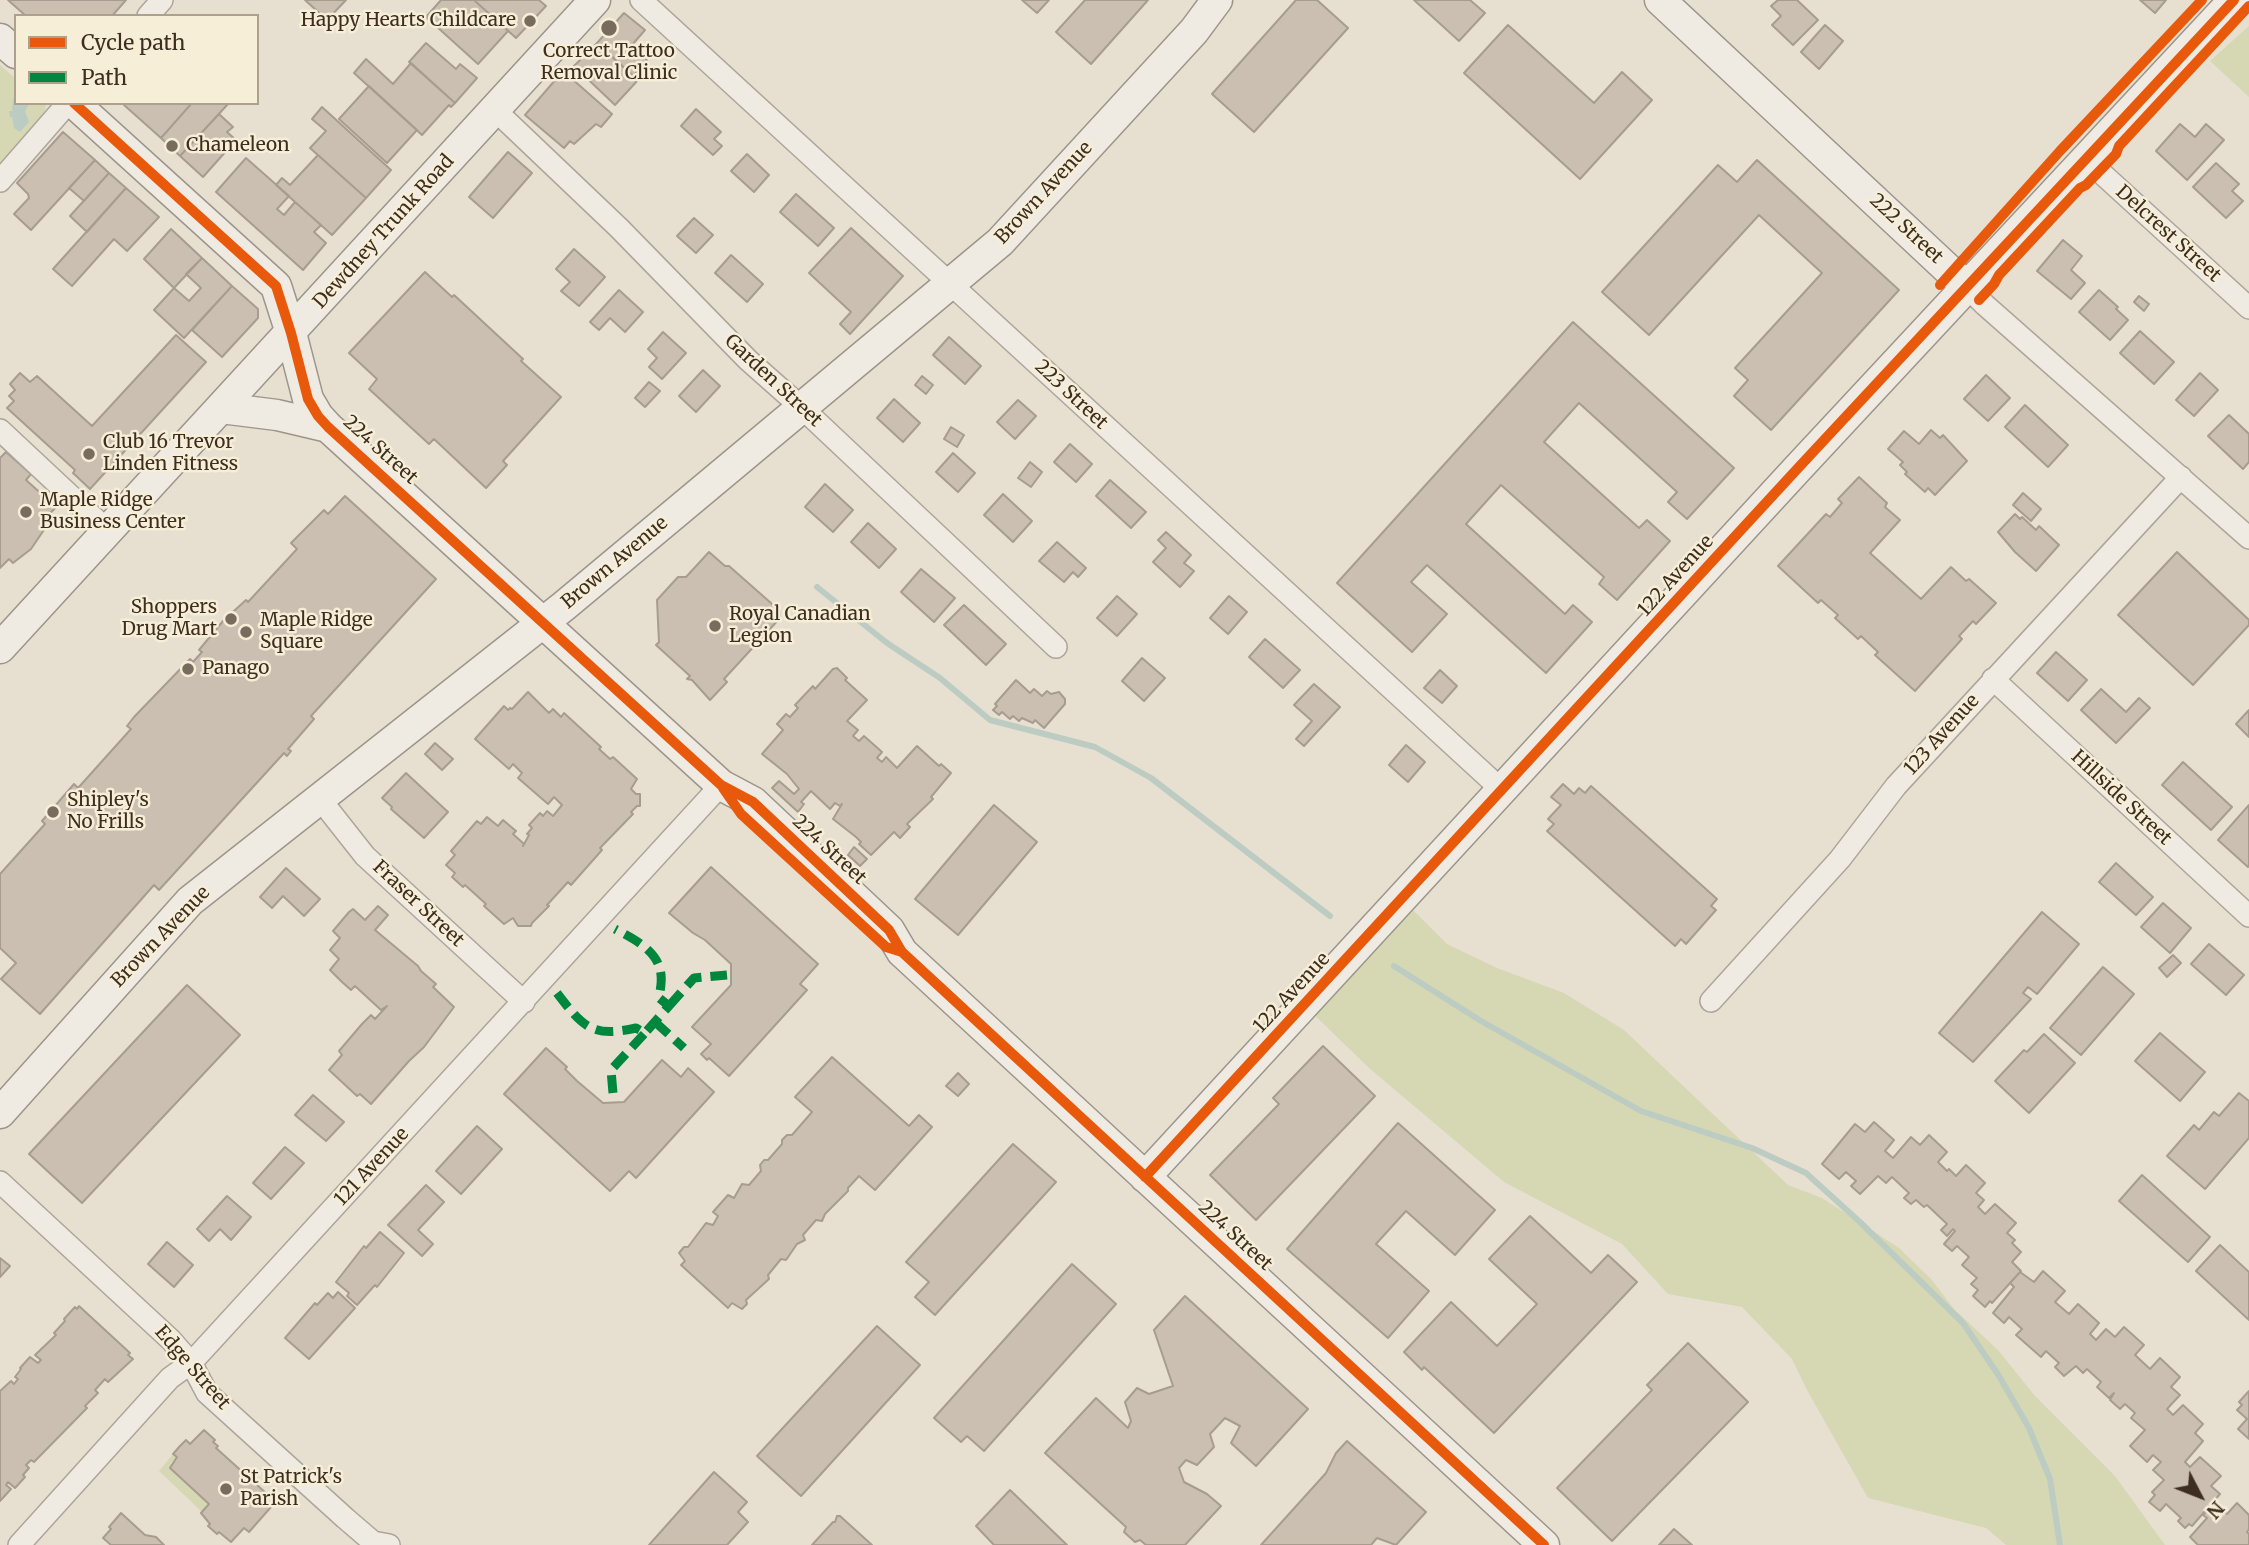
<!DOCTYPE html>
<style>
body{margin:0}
#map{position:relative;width:2249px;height:1545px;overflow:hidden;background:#e7e0d1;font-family:Merriweather,serif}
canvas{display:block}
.legend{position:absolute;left:14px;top:14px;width:245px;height:91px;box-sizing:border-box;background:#f7eed8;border:2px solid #ada18e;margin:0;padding:9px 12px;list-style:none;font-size:21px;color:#3d2e20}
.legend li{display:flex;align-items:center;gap:14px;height:35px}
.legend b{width:35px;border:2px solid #ada18e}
.north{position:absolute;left:2165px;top:1461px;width:70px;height:70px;-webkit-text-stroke:5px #f7eed8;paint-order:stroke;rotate:132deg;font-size:19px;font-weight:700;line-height:28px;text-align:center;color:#3d2e20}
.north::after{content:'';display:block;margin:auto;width:24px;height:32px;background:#3d2e20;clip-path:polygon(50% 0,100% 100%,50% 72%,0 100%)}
</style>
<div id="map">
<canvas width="2249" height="1545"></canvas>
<ul class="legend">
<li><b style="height:9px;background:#e8590c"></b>Cycle path</li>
<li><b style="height:9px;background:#00873e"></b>Path</li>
</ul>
<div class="north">N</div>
</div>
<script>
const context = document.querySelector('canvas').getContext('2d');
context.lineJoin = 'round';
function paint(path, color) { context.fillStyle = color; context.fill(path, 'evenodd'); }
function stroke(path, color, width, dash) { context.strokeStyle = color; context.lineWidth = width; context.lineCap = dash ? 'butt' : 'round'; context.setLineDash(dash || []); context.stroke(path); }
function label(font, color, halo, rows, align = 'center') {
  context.font = font + ' Merriweather,serif'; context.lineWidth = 5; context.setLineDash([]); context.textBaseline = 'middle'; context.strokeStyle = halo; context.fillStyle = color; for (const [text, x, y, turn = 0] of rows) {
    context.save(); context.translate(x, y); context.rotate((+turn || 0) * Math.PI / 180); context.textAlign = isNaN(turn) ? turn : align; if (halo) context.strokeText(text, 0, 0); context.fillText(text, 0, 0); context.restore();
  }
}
paint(new Path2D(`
 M2249 26V97L2210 61Z
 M0 65 16 79V103H46L44 117 0 167Z
 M1402 899 1447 944 1497 968 1564 993 1624 1030 1788 1185 1822 1198 1899 1248 1931 1279 1954 1309 1998 1350 2035 1396 2115 1476 2165 1545H2006L1986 1528 1868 1498 1807 1390 1792 1359 1742 1307 1668 1294 1622 1244 1504 1182 1369 1068 1304 1005Z
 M173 1454 177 1457 171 1463 173 1465 170 1469 209 1504 202 1512 159 1471Z`), '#d6d7b3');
paint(new Path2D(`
 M16 97V103L29 104 25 111 29 122 20 132 14 128 12 117H10L9 111H12L13 99Z`), '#bcccc2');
stroke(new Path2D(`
 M817 587 887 643 940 678 990 720 1095 747 1151 778 1330 916
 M1394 966 1481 1021 1641 1111 1752 1148 1806 1173 1861 1223 1963 1323 1999 1376 2029 1428 2050 1479 2060 1545`), '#bcccc2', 6);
const building = new Path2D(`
 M8 0H126L112 16H26Z
 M305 0H346L327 20Z
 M441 0H474L508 31 478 64 426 17Z
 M474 0H539L546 6 516 38Z
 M1022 0H1049L1037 13Z
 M1085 0H1148L1091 64 1056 32Z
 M1296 0H1317L1348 28 1254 132 1212 94Z
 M1414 0H1470L1485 13 1459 41Z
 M1778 0H1797L1818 20 1793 45 1772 25 1781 16 1771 6Z
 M2140 0H2166L2155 13Z
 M624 13 645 30 632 45 647 60 633 76 597 43Z
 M1508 25 1594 103 1622 72 1652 100 1580 179 1464 73Z
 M1825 25 1843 41 1819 69 1801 52Z
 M426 43 456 69 460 64 477 78 455 103 409 62Z
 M597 43 638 80 615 105 574 66Z
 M366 59 393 84 411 63 455 103 451 107 449 105 422 135 354 73Z
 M563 71 612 114 601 127 596 124 574 144 570 141 564 148 525 115Z
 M369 86 417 130 387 163 339 119Z
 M126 103H192L161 138 124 105Z
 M192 103 228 104 180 156 161 138Z
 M322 107 391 170 366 198 310 148 326 131 312 119Z
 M696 109 721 132 714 139 722 146 713 155 681 126Z
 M219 114 233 127 227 132 236 140 203 177 180 156Z
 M2180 124 2195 137 2206 124 2224 140 2187 180 2156 151Z
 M63 132 95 160 31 230 14 214 29 198 28 194 17 183Z
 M508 152 532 173 493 218 469 197Z
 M747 154 769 175 754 192 731 171Z
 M318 155 366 198 332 235 276 185 282 178 290 185Z
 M246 158 289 196 277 209 284 215 295 202 321 225 314 232 326 243 303 270 216 192Z
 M95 160 109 173 84 201 69 188Z
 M1757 160 1899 290 1771 430 1734 396 1748 380 1735 368 1822 273 1759 215 1649 335 1602 292 1718 165 1737 182Z
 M2216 163 2239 184 2232 191 2243 201 2226 218 2193 187Z
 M109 173 126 188 87 232 70 216Z
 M126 188 159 217 127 251 114 239 72 286 53 269Z
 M796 194 834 228 818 246 780 212Z
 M694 218 713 235 696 253 677 236Z
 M851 228 903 276 850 334 840 324 851 312 809 273Z
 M171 229 202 258 174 288 144 259Z
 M2063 240 2082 256 2071 270 2085 283 2071 299 2037 271Z
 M574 249 605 277 579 306 561 291 570 282 556 269Z
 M731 255 763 284 747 302 715 273Z
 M202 258 232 286 184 338 154 310 174 288 189 301 201 288 186 274Z
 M425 272 452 297 454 295 523 359 521 361 561 397 503 461 507 465 486 488 434 439 429 444 369 389 377 379 349 353Z
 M232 286 258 309V318L222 357 192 330Z
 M619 290 643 312 625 332 610 318 599 330 590 322Z
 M2099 290 2118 307 2116 309 2128 320 2110 340 2079 312Z
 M2139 296 2149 304 2144 311 2134 302Z
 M1573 322 1734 468 1687 519 1668 502 1677 492 1579 403 1544 442 1639 528 1647 520 1670 541 1617 600 1599 584 1604 577 1501 485 1466 524 1565 614 1573 605 1592 622 1546 673 1427 565 1411 582 1447 614 1412 652 1337 583Z
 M2140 331 2174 362 2154 384 2120 353Z
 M663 332 686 353 662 379 649 367 657 358 648 349Z
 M176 335 206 362 90 489 73 473 75 470 7 408 14 401 9 396 15 390 10 384 20 373 30 382 37 376 92 426Z
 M949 337 981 366 965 384 933 355Z
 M703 370 720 386 696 412 679 396Z
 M2200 373 2218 390 2194 416 2176 400Z
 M1986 375 2010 398 1988 421 1964 399Z
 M922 376 933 385 926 394 915 385Z
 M649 382 660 391 645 407 635 398Z
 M894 399 920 423 903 442 877 418Z
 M1018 400 1036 416 1015 439 997 422Z
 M2025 405 2068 445 2048 467 2005 427Z
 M2229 415 2249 434V462L2243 469 2208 436Z
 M951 427 964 435 957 447 944 439Z
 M1931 430 1940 438 1943 435 1967 461 1935 495 1928 488 1925 492 1905 474 1907 472 1900 465 1903 462 1888 449 1904 431 1919 444Z
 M1070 444 1092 464 1076 482 1054 462Z
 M6 452 31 474 26 480 56 507 46 518 50 521 31 549 13 563 9 559 0 568V458Z
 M953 453 975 473 958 492 936 472Z
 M1030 462 1042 472 1031 487 1018 478Z
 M1859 477 1887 503 1885 507 1900 520 1870 553 1921 599 1951 567 1966 581 1969 579 1996 603 1976 624 1973 621 1959 636 1962 639 1915 691 1875 655 1878 652 1861 636 1858 639 1835 618 1838 615 1821 600 1818 603 1778 566 1826 514 1830 517 1842 503 1838 499Z
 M1110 480 1146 512 1131 528 1096 496Z
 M825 484 853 510 833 532 805 507Z
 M2023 493 2041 509 2031 521 2013 505Z
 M1003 494 1032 521 1013 542 984 515Z
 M345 496 436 579 311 716 314 719 288 749 291 751 287 756 284 753 159 890 154 885 40 1014 1 979 16 963 0 948V874L45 824 42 821 74 784 78 788 131 729 127 726 134 717 190 659 193 662 202 652 199 650 223 621 246 600 248 602 297 549 291 543 324 510 328 514Z
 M2015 514 2020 519 2022 517 2036 530 2039 526 2059 545 2036 571 2015 552 1998 532Z
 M868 523 896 549 879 568 851 542Z
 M1166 532 1191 555 1184 563 1194 571 1180 587 1153 562 1166 548 1158 540Z
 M1057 542 1086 568 1078 577 1073 572 1064 582 1039 561Z
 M709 552 725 566H729L780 611V618L724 679 727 682 710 700 692 680 687 679 690 676 656 645 659 642 657 600 678 577H686Z
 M2177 552 2249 620V625L2193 685 2118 615Z
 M921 569 955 598 934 622 901 592Z
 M1117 596 1137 614 1117 636 1097 618Z
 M1229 596 1247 612 1228 634 1210 618Z
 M964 605 1006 644 986 665 944 625Z
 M1265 639 1300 670 1283 688 1249 657Z
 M2056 652 2087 680 2068 701 2037 673Z
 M1142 658 1165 678 1144 701 1122 681Z
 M837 668 847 678 845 680 867 700 847 721 858 730 853 736 859 741 864 736 882 752 877 758 882 762 886 757 897 768 917 746 939 766 941 764 951 773 931 797 933 799 907 824 910 827 900 838 894 832 871 855 859 844 861 842 856 837 833 819 842 804 840 806 835 803 830 809 811 791 801 802 804 804 798 812 772 788 779 781 794 794 799 789 787 774 762 754 783 730 777 724 786 714 790 717 798 708 795 705 813 686 815 689 833 669Z
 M1440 670 1457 686 1442 703 1424 688Z
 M1016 680 1030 693 1034 689 1042 696 1047 691 1051 694 1059 692 1065 699V704L1044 728 1035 720 1033 723 1022 718 1019 721 1013 716 1010 719 1002 712 999 715 993 710 997 706 995 704Z
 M1314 684 1340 707 1304 746 1296 739 1312 721 1294 705Z
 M2101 689 2126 712 2139 698 2150 708 2116 743 2081 710Z
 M528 692 549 713 553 709 561 717 564 713 601 747 599 749 610 759 613 757 637 779 631 789 636 794H640V806H637L631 812 633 814 600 848 602 850 571 885 568 882 547 905 549 906 532 923 531 926H518L513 918 504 924 484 906 486 904 465 885 463 887 452 877 455 873 446 865 455 855 451 851 477 821 481 824 487 817 498 826 503 820 516 831 513 834 524 844 523 846 529 835 527 834 532 828 529 825 540 813 543 816 547 811 553 816 562 805 554 797 548 804 518 778 522 773 513 764 509 769 475 739 504 706 508 710 510 708 512 709Z
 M2249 710V737L2236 724Z
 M435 743 453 759 442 770 425 754Z
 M1406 745 1425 762 1408 782 1389 765Z
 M2183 762 2232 807 2211 830 2162 785Z
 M406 773 448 812 424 838 391 809 392 807 382 798Z
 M1563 784 1574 794 1579 788 1585 793 1591 786 1717 899 1711 906 1716 910 1686 944 1681 939 1675 946 1547 831 1554 824 1548 819 1561 805 1551 797Z
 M994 805 1037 842 958 935 915 899Z
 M2249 805V865L2248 867 2218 840Z
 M854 847 867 859 860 866 848 855Z
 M2116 863 2153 897 2136 915 2099 882Z
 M711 867 818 964 800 984 807 990 729 1076 709 1058 707 1060 701 1054 711 1044 692 1027 731 985V964L705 940 693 933 669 913Z
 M286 868 320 899 304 916 283 896 272 908 260 897Z
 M2163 903 2191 928 2170 953 2141 927Z
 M378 906 388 915 375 930 418 966 421 971 436 984 433 987 454 1007 424 1047 409 1061 371 1104 360 1094 357 1096 329 1070 342 1055 339 1051 362 1024 371 1015 375 1019 387 1006 381 1010 355 986 351 990 342 982 330 970 339 959 330 950 340 938 333 931 349 912 353 909 365 920Z
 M2042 912 2079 944 2037 994 2028 987 2023 993 2031 999 1973 1062 1939 1033Z
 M2209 944 2244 975 2226 995 2191 964Z
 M2173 955 2181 963 2167 977 2159 968Z
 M2103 967 2134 994 2081 1055 2050 1028Z
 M187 985 240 1035 82 1203 29 1154Z
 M2160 1033 2205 1072 2180 1101 2135 1061Z
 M2044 1034 2075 1063 2029 1113 1995 1081 2024 1050 2027 1052Z
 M1323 1046 1375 1096 1256 1220 1210 1175 1279 1104 1273 1098Z
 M546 1048 567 1067 565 1069 577 1081 603 1103 624 1102 662 1060 681 1077 688 1068 714 1092 636 1178 629 1171 610 1191 504 1094Z
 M832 1057 909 1126 919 1115 932 1127 875 1190 859 1176 848 1188V1191L825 1214 822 1221 816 1220 803 1235 805 1240 797 1244 786 1260 781 1259 768 1275 769 1279 746 1300 747 1304 742 1309 732 1303 728 1308 681 1265 685 1261 679 1253 684 1247H688L706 1223 713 1225 718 1216 713 1212 728 1195 734 1198 742 1184 749 1185 761 1171 760 1165 764 1160H768L782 1144V1140L787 1135H792L812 1112 795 1097Z
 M958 1073 969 1084 958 1096 946 1086Z
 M2239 1093 2249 1101V1138L2205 1189 2167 1156 2194 1125 2199 1130 2214 1112 2219 1116Z
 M313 1095 344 1122 326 1141 295 1115Z
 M1874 1122 1894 1140 1885 1151 1893 1158 1911 1137 1920 1145 1929 1135 1947 1152 1938 1162 1947 1171 1949 1169 1956 1176 1966 1165 1985 1183 1976 1193 1984 1200 1978 1207 1985 1214 1995 1204 2016 1223 2007 1233 2015 1240 2012 1243 2021 1252 2012 1262 2021 1271 1992 1303 1990 1301 1985 1307 1973 1296 1978 1290 1971 1284 1977 1278 1962 1265 1969 1257 1957 1246 1952 1251 1944 1244 1955 1231 1953 1229 1947 1236 1941 1230 1947 1224 1927 1205 1924 1207 1916 1200 1911 1204 1904 1198 1909 1193 1892 1177 1886 1183 1878 1176 1860 1194 1851 1186 1856 1181 1846 1172 1839 1179 1822 1164 1855 1124 1865 1132Z
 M1398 1123 1495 1210 1455 1255 1406 1211 1376 1244 1429 1291 1388 1338 1287 1249Z
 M477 1126 502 1149 461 1194 436 1171Z
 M1013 1144 1056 1182 935 1315 915 1297 929 1282 906 1262Z
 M285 1147 304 1163 271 1199 253 1183Z
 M2142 1175 2210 1237 2188 1262 2119 1201Z
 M426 1185 444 1202 418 1230 433 1244 422 1256 388 1225Z
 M227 1196 251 1217 231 1240 220 1229 209 1241 197 1229Z
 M1530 1216 1591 1273 1608 1255 1637 1282 1494 1433 1424 1367 1422 1370 1404 1352 1451 1302 1497 1346 1537 1304 1489 1259Z
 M380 1232 404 1253 377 1287 375 1285 357 1305 347 1296 349 1293 336 1282 364 1246 366 1248Z
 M167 1242 193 1265 174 1287 148 1264Z
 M2220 1245 2249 1272V1320L2196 1271Z
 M0 1258 10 1266 0 1277Z
 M1072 1264 1116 1304 984 1451 967 1436 961 1442 934 1418Z
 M2043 1271 2065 1291 2055 1302 2069 1314 2078 1304 2099 1323 2090 1334 2096 1340 2106 1329 2115 1337 2124 1327 2144 1345 2135 1355 2150 1369 2160 1358 2180 1377 2171 1387 2180 1395 2167 1409 2173 1415 2183 1405 2203 1424 2195 1433 2203 1441 2185 1462 2190 1467 2200 1457 2221 1476 2211 1486 2220 1494 2192 1526 2189 1524 2185 1528 2178 1521 2181 1518 2166 1504 2160 1511 2149 1502 2155 1495 2152 1492 2164 1480 2153 1470 2161 1462 2153 1455 2147 1462 2130 1446 2145 1430 2131 1418 2135 1413 2125 1404 2120 1409 2110 1400 2114 1393 2109 1398 2097 1387 2101 1382 2087 1369 2083 1373 2076 1366 2064 1376 2055 1367 2059 1363 2046 1351 2041 1357 2016 1335 2022 1329 2009 1317 2004 1323 1993 1313 2014 1287 2010 1283 2020 1272 2034 1282Z
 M338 1292 355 1308 309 1359 285 1338 315 1303 317 1305 328 1293 333 1298Z
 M1185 1296 1308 1409 1256 1466 1231 1443 1240 1426 1225 1418 1210 1434 1214 1447 1197 1465 1186 1460 1179 1468 1184 1482 1207 1494 1221 1506 1185 1545H1146L1140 1540 1135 1542 1124 1532 1126 1527 1045 1453 1096 1398 1128 1428 1131 1421 1125 1402 1137 1388 1149 1394 1173 1386 1154 1330Z
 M79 1306 130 1353 128 1355 133 1359 108 1382 105 1379 95 1390 98 1393 85 1406 87 1408 34 1462 31 1460 26 1465 29 1468 23 1475 25 1477 15 1488 8 1482 6 1485 11 1489 0 1501V1391L11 1381 14 1384 18 1379 15 1377 21 1369 20 1368 30 1357 38 1363 41 1360 35 1355 56 1335 54 1333 65 1321 64 1319 75 1307 77 1309Z
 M877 1326 920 1365 801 1496 757 1456Z
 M1688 1343 1748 1402 1612 1541 1557 1488 1652 1390 1647 1385Z
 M2249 1391V1439L2238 1429 2247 1419 2237 1410 2242 1405 2239 1402Z
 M204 1430 215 1440 213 1442 218 1446 216 1448 267 1494 263 1499 271 1507 249 1532 244 1528 231 1542 219 1532 217 1534 208 1526 210 1524 201 1513 209 1504 170 1468 177 1457 173 1454 180 1446 186 1440 190 1444Z
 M1347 1441 1426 1512 1396 1545 1377 1538 1371 1545H1261L1326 1473 1336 1453Z
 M714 1472 747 1502 738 1512 748 1522 727 1545H649Z
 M1010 1490 1067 1545H994L976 1526Z
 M2237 1503 2249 1515V1529L2247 1532 2249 1534V1545H2198L2190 1537 2207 1518 2203 1515 2214 1504 2227 1514Z
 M121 1513 145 1535 156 1537 164 1545H111L103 1538 111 1529 109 1527Z
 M837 1516H840L872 1545H812L833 1522H835Z
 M1674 1529 1692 1545H1659Z`);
paint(building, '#cbbfb2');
stroke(building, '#a89c90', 2);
const street = new Path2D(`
 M641 0 1502 790
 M148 16 162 0
 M495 110 619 228 748 360 801 407 1056 647
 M2086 159 2249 308
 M0 181 68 103
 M1967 287 1985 305 2249 538
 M0 430 107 530
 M1993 679 2249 916
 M320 799 365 856 524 1002
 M1711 1001 1840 859 1896 786 2181 477
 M0 1182 171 1340 191 1363 207 1393 345 1518 373 1542 389 1545
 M19 1545 170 1378 191 1363 721 785`);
const secondary = new Path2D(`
 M1660 0 1967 287
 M0 39 16 53
 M74 103 276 286 291 333 308 399 318 416 328 427 721 785 753 802 889 930 902 952 1544 1545
 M221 408 277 415 328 427
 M0 648 595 0
 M0 1113 190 901 564 606 1000 242 1194 31 1217 0
 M1145 1177 1799 467 2234 0`);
stroke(street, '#ada599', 24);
stroke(secondary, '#9c958a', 33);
stroke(street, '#efebe3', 21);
stroke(secondary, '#efebe3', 30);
stroke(new Path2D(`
 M557 993C583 1027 592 1038 636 1028L645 1033 669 1006 659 998C660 991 662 982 661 975 659 951 634 939 615 929
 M669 1006 694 978 727 975
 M655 1022 684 1048
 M613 1093 611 1070 645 1033`), '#00873e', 9, [18, 9]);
stroke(new Path2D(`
 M74 103 276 286 291 333 308 399 318 416 328 427 721 785 753 802 889 930 902 952 1544 1545
 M1940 285 2060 151 2202 0
 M1979 300 1994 284 1999 275 2080 188 2086 185 2116 154 2119 146 2249 6
 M723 788 741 814 886 947 902 952
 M1145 1177 1799 467 2234 0`), '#e8590c', 10);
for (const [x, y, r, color] of [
 [530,21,7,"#786c5e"],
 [609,28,9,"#786c5e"],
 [172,146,7,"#786c5e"],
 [89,454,7,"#786c5e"],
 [26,512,7,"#786c5e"],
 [231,619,7,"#786c5e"],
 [715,626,7,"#786c5e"],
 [246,632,7,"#786c5e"],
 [188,669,7,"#786c5e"],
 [53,812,7,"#786c5e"],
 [226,1489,7,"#786c5e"]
]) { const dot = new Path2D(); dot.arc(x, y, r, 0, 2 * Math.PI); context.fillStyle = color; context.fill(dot); stroke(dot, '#f7eed8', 2.5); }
label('19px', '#3d2e20', '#f7eed8', [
 ["Happy Hearts Childcare",516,21,"right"],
 ["Correct Tattoo",609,52,"center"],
 ["Removal Clinic",609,74,"center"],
 ["Chameleon",186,146],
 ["Club 16 Trevor",103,443],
 ["Linden Fitness",103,465],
 ["Maple Ridge",40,501],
 ["Business Center",40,523],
 ["Shoppers",217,608,"right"],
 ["Drug Mart",217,630,"right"],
 ["Royal Canadian",729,615],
 ["Legion",729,637],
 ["Maple Ridge",260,621],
 ["Square",260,643],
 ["Panago",202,669],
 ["Shipley's",67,801],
 ["No Frills",67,823],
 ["St Patrick's",240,1478],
 ["Parish",240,1500]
], 'left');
label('19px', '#3d2e20', '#f7eed8', [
 ["Brown Avenue",1044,193,-47],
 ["222 Street",1906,229,43],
 ["Dewdney Trunk Road",384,232,-48],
 ["Delcrest Street",2168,234,42],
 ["Garden Street",773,381,43],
 ["223 Street",1071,395,43],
 ["224 Street",380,450,42],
 ["Brown Avenue",615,563,-40],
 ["122 Avenue",1676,576,-48],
 ["123 Avenue",1942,735,-48],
 ["Hillside Street",2121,798,43],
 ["224 Street",829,850,43],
 ["Fraser Street",418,904,43],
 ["Brown Avenue",161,937,-46],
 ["122 Avenue",1292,993,-47],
 ["121 Avenue",372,1167,-47],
 ["224 Street",1235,1236,43],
 ["Edge Street",192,1368,49]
]);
</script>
